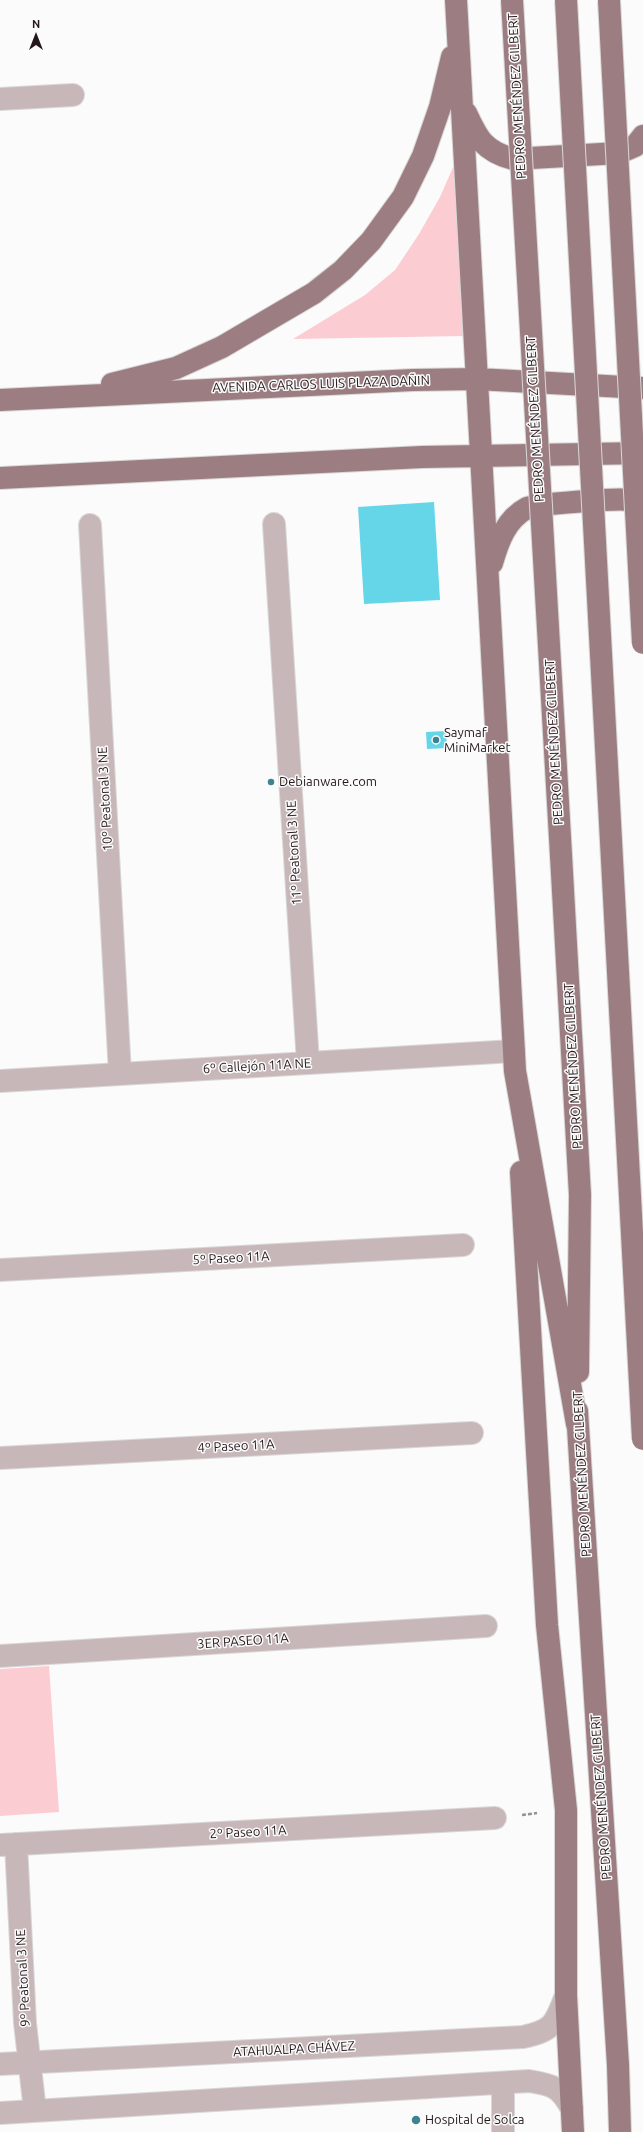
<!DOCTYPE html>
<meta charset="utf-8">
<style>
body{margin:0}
#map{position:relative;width:643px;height:2132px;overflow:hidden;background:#fbfbfb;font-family:Ubuntu,sans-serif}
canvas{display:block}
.north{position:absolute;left:16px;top:16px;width:40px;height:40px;-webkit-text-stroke:3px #fbfbfb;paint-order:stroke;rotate:0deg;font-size:11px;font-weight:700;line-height:16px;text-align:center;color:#25181a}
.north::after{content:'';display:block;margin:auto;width:14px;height:18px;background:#25181a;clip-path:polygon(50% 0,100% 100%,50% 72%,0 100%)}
</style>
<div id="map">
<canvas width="643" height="2132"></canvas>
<div class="north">N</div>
</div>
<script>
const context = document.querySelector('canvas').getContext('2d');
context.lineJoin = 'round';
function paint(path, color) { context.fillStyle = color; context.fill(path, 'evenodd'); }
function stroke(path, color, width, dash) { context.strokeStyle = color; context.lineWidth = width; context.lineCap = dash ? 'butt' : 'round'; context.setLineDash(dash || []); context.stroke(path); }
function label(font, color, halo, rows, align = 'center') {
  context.font = font + ' Ubuntu,sans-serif'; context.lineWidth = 3; context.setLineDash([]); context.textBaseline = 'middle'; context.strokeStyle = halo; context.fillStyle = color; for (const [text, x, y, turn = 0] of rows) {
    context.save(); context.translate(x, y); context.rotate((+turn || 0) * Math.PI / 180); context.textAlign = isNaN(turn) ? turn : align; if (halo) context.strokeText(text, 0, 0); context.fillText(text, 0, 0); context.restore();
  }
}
paint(new Path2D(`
 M454 165 464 336 293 339 365 295 395 270 419 234 440 197Z
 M49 1666 59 1812 0 1816V1669Z`), '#fcccd3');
paint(new Path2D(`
 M434 502 440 600 364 604 358 507Z
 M446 731 447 748 427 749 426 732Z`), '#65d5e8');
const minor = new Path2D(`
 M0 99 73 95
 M274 524 308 1063
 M90 525 120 1074
 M0 1081 514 1051
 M0 1270 463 1245
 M0 1458 472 1433
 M0 1656 486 1626
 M16 1844 25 2023 35 2111
 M0 1845 495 1818
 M0 2064 523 2037C554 2030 555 2024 566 1995
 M503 2083V2132
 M0 2113 529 2081C554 2085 560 2087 572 2109`);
const major = new Path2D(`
 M456 0 515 1071 577 1424
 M466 113C478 139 484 151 513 159L619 153 635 146 643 136
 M112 384 176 368 222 347 314 293 343 270 371 241 403 197 423 156 440 107 452 57
 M0 400 413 380 477 379 643 388
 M0 478 422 457 643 453
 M492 563C498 542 506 519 527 508 535 504 618 498 628 500 633 501 638 503 643 505
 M561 855 580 1195 578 1372
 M521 1172 547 1625 566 1810V1995L573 2132
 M577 1411 618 2065 620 2132`);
stroke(minor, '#d9d7d7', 24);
stroke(major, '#d9d7d7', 24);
stroke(new Path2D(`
 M522 1815 537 1813`), '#979192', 2.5, [4, 2]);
stroke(minor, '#c8b7b9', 22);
stroke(major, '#9c7e82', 22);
const majorBridge = new Path2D(`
 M512 0 561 855
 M566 0 643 1439
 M609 0 643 643`);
stroke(majorBridge, '#d9d7d7', 24, []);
stroke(majorBridge, '#9c7e82', 22);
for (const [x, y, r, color] of [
 [436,740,4,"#3e8490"],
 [271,782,4,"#3e8490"],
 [416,2120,5,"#3e8490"]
]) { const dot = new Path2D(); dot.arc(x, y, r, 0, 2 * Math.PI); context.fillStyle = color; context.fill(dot); stroke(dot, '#fbfbfb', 1.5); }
label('13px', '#25181a', '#fbfbfb', [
 ["PEDRO MENÉNDEZ GILBERT",517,96,-93],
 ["AVENIDA CARLOS LUIS PLAZA DAÑIN",321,384,-2],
 ["PEDRO MENÉNDEZ GILBERT",535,419,-93],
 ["PEDRO MENÉNDEZ GILBERT",554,742,-93],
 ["10º Peatonal 3 NE",105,799,-93],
 ["11º Peatonal 3 NE",294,853,-93],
 ["6º Callejón 11A NE",257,1066,-3],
 ["PEDRO MENÉNDEZ GILBERT",573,1066,-93],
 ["5º Paseo 11A",231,1258,-3],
 ["4º Paseo 11A",236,1446,-3],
 ["PEDRO MENÉNDEZ GILBERT",582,1474,-93],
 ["3ER PASEO 11A",243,1641,-4],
 ["PEDRO MENÉNDEZ GILBERT",601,1797,-94],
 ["2º Paseo 11A",248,1832,-3],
 ["9º Peatonal 3 NE",23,1978,-93],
 ["ATAHUALPA CHÁVEZ",294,2049,-3]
]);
label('13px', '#25181a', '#fbfbfb', [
 ["Saymaf",444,733],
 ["MiniMarket",444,748],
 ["Debianware.com",279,782],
 ["Hospital de Solca",425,2120]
], 'left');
</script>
